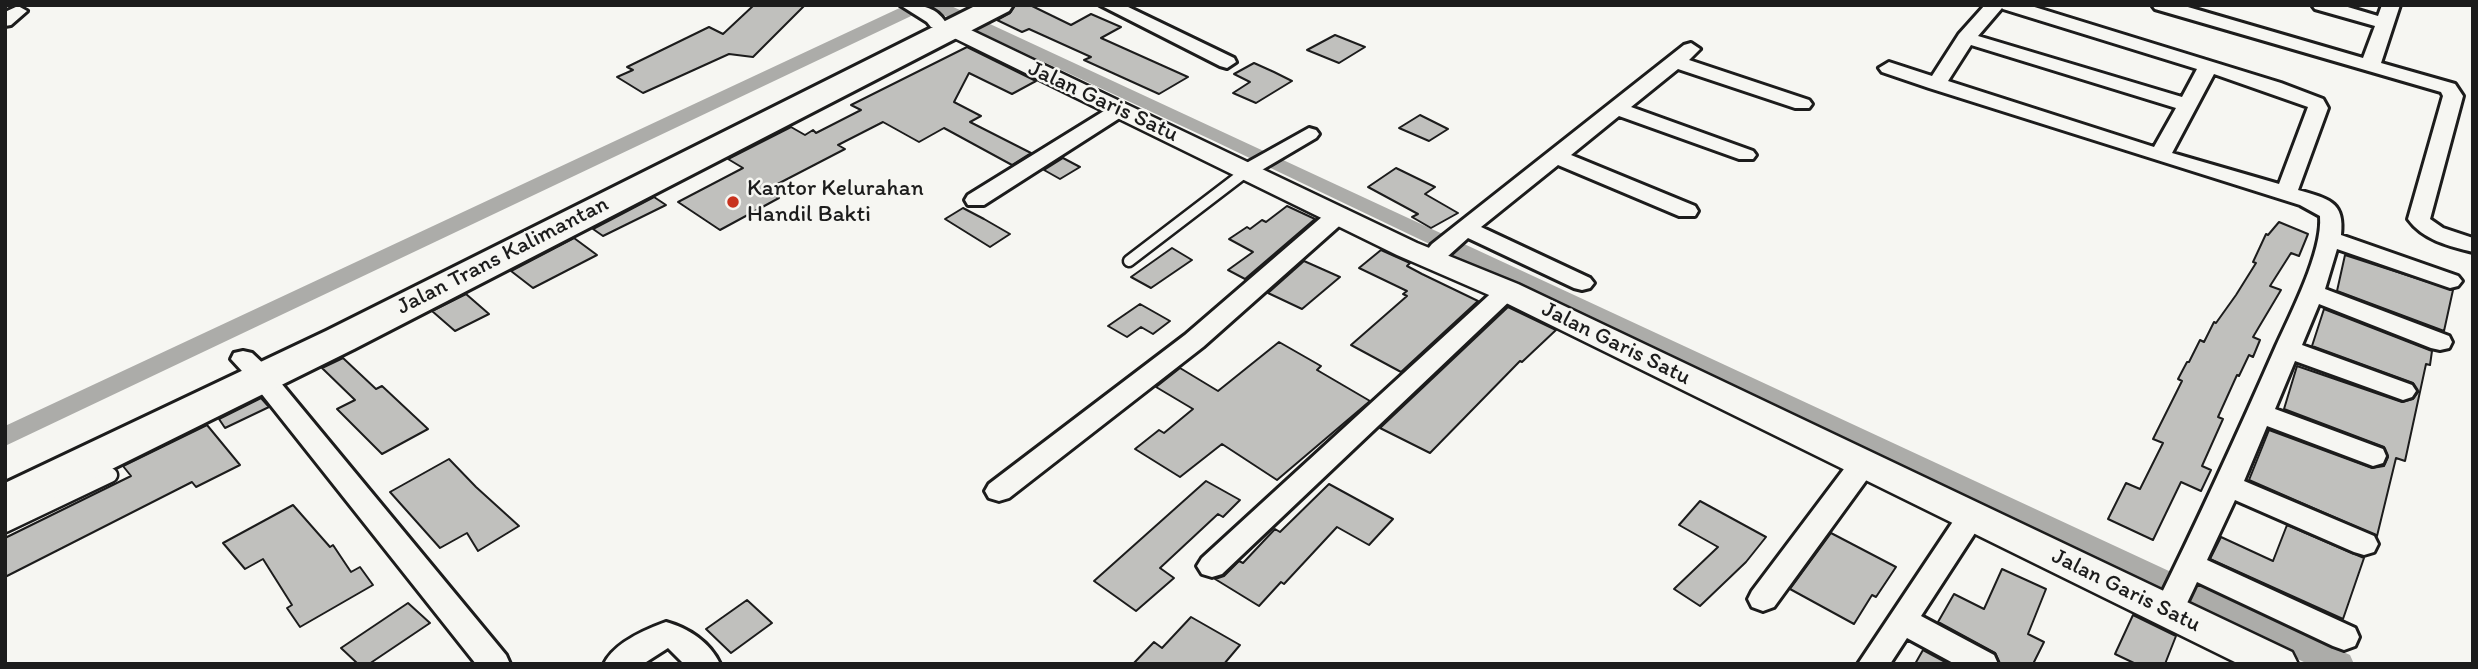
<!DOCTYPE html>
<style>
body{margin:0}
#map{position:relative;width:2478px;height:669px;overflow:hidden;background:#f6f6f2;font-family:Itim,sans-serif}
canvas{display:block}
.frame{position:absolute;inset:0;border:7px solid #1c1c1c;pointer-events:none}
</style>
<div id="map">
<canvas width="2478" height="669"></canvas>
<div class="frame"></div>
</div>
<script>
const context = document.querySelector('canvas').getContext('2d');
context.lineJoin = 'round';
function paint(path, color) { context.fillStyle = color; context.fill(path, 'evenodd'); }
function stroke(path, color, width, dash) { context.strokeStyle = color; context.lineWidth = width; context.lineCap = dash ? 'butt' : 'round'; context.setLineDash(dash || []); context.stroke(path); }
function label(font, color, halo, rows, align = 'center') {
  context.font = font + ' Itim,sans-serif'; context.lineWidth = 5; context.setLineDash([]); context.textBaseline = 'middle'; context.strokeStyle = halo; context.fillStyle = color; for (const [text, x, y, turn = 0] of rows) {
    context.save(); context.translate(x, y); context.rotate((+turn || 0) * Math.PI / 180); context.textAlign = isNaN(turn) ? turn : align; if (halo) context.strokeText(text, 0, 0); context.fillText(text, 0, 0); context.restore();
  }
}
paint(new Path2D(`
 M906 5H949L2350 655 2354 664H2308L1212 140 928 8 5 446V426Z`), '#acaca9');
const building = new Path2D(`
 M754 5H805L753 57 729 54 643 93 617 77 633 70 627 67 709 27 723 34Z
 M1015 5H1030L1071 25 1091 14 1121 27 1101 38 1188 77 1159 94 1084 60 1091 57 1029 29 1022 32 997 20 1010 13Z
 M1335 35 1365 47 1339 63 1307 50Z
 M967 47 1036 81 1012 94 969 73 954 102 981 116 970 122 1031 153 1012 165 944 128 919 142 883 122 838 145 845 149 766 190 779 198 720 230 678 202 743 168 728 159 791 127 805 135 813 130 816 133 861 110 851 105Z
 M1254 63 1274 72 1292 81 1256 103 1233 93 1250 82 1234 74Z
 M1420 115 1448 129 1429 141 1399 128Z
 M1063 158 1080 167 1060 179 1044 170Z
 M1396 168 1435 187 1425 194 1458 213 1431 228 1412 217 1418 214 1368 187Z
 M654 197 666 205 603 236 593 229Z
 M1287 206 1315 219 1245 279 1228 270 1253 252 1229 239 1247 227 1250 229 1262 220 1266 222Z
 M963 208 984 219 1010 234 990 247 945 219Z
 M2279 222 2308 234 2299 256 2291 253 2270 286 2281 290 2253 337 2260 340 2253 357 2249 355 2239 376 2237 375 2218 417 2223 419 2202 466 2211 470 2201 491 2181 482 2153 540 2108 519 2126 483 2140 489 2163 443 2153 439 2182 381 2178 379 2187 362H2189L2200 340 2204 342 2214 322 2216 323 2236 295 2256 263 2253 262 2266 234 2268 235Z
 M574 238 597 255 533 288 511 271Z
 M1172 248 1192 260 1151 288 1131 277Z
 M1381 250 1410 263 1407 266 1422 274 1478 301 1401 372 1351 345 1407 296 1403 294 1407 291 1359 268Z
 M2345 255 2453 290 2444 331 2337 291Z
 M1304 261 1340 277 1302 309 1268 293Z
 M466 294 489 314 455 331 432 311Z
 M1140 304 1170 321 1153 334 1141 327 1127 337 1108 326Z
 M1508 307 1556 330 1522 362 1520 361 1430 453 1380 428Z
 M2324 309 2432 351 2430 365 2426 364 2405 461 2396 458 2377 536 2249 480 2269 430 2372 468 2384 466 2388 457 2384 447 2284 409 2297 366 2402 402 2413 399 2418 392 2413 383 2312 346Z
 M1279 342 1321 366 1317 370 1370 401 1277 480 1222 444 1180 477 1135 449 1159 430 1164 433 1193 409 1156 387 1180 368 1218 391Z
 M343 358 376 389 382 386 428 429 382 454 337 409 355 400 322 368Z
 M261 398 269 407 225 428 219 419Z
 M207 425 240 465 196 487 192 482 5 577V538L131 476 123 466Z
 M449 459 476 487 519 526 478 551 467 533 440 548 390 492Z
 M1206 481 1240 500 1223 517 1218 514 1160 568 1174 578 1136 611 1094 581Z
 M1329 484 1393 519 1369 545 1337 527 1284 584 1281 582 1259 606 1215 579 1224 576 1239 561 1243 563 1275 529 1280 532Z
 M1700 501 1766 537 1746 562 1700 606 1674 589 1718 547 1679 525Z
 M293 505 330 547 333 545 351 572 360 567 373 585 300 627 287 608 292 605 263 559 245 569 223 543Z
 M2287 525 2364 558 2343 619 2210 559 2221 537 2273 561Z
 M1831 533 1896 567 1876 597 1872 595 1854 624 1790 589Z
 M2002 569 2046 589 2028 634 2044 642 2033 664H2000L1995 653 1938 622 1954 594 1984 609Z
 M747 600 772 623 731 653 706 629Z
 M408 603 430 623 369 664H358L341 648Z
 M2133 615 2176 636 2165 664H2136L2115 654Z
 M1191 617 1240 645 1224 664H1133L1154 642 1162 648Z
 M1923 650 1949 664H1915Z`);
paint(building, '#c0c0bd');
stroke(building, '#1c1c1c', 2);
const serviceFar1 = new Path2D(`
 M1129 261 1248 170`);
const service = new Path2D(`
 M5 525 110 475`);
const minor = new Path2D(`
 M900 5C919 5 935 5 946 23L943 27H931L927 22Z
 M1100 5H1124L1234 58 1236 62 1227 68 1220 66Z
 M1985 5H2028L2281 83 2323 99 2328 108 2298 190C2328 199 2345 201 2341 235L2458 276 2462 281 2458 286 2450 288 2337 249 2325 289 2449 336 2452 342 2449 348 2440 350 2431 348 2319 304 2302 345 2412 385 2416 391 2412 397 2403 400 2295 361 2275 409 2383 449 2386 456 2383 463 2373 466 2267 426 2244 481 2374 536 2378 544 2374 552 2364 555 2354 552 2235 500 2207 560 2355 628 2359 637 2355 646 2344 650 2333 646 2197 582 2179 620 2168 623 2157 620 2153 611C2196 524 2237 435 2276 346 2291 313 2323 251 2320 216L2300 205 1929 88 1882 72 1879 68 1889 62 1932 76 1959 34ZM2002 8 2003 9 2197 69 2182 97 1978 36ZM1971 45 2176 108 2154 147 1948 81ZM2214 74 2308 107 2279 184 2172 153Z
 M2152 5H2181L2363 58 2375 26 2315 9 2312 5H2341L2378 16 2382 5H2400L2381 63 2455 84 2463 96 2430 219 2443 228 2473 238V252C2449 246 2423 240 2408 219L2443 96 2441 92 2155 9Z
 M18 6 27 11 11 25 5 26V12Z
 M1691 43 1700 49 1689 60 1809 100 1812 104 1809 108H1795L1678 69 1631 107 1753 151 1756 155 1753 159H1739L1619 116 1571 155 1695 206 1698 211 1695 216H1679L1558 165 1481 227 1590 278 1594 283 1590 288 1582 290 1574 288 1468 238 1438 265H1422L1419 260 1432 244 1684 45Z
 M1119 104 1126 106 1129 110 1126 114 984 205H968L965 200 968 195 1112 106Z
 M1309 128 1316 130 1319 134 1316 138 1255 174H1241L1237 170 1241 166Z
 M1338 208 1346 210 1349 215 1346 220 1203 347 1009 498 999 501 989 498 985 491 989 484 1185 335 1330 210Z
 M1507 284 1515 286 1519 291 1515 296 1222 574 1212 577 1202 574 1197 566 1202 558 1499 286Z
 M243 351 252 353 271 371 506 655 510 664H476L253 383 231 359 234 353Z
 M1863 454 1873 457 1877 464 1873 471 1774 607 1763 611 1752 607 1748 599 1752 591 1853 457Z
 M1972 505 1982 508 1986 516 1921 616 1994 655 1998 664H1955L1907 638 1890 664H1858L1962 508Z
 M666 622C688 628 710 642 720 664H684L668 648 643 664H604C614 643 644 630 666 622Z`);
const tertiary = new Path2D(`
 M952 21 1417 243 1518 284 2292 652 2298 664H2239L1496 298 1397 255 944 33 940 28 944 23Z`);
const trunk = new Path2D(`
 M977 5H1013L1009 11 354 349 21 514 5 518V483L326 331Z`);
stroke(serviceFar1, '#1c1c1c', 15);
stroke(service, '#1c1c1c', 19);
stroke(minor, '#1c1c1c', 6);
stroke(tertiary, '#1c1c1c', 5);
stroke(trunk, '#1c1c1c', 6);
stroke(serviceFar1, '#f6f6f2', 10);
stroke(service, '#f6f6f2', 14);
paint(minor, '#f6f6f2');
paint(tertiary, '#f6f6f2');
paint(trunk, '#f6f6f2');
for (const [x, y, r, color] of [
 [733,202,7,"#c8321e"]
]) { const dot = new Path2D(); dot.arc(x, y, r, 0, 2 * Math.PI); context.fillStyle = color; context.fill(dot); stroke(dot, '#f6f6f2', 2.5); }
label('23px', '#1c1c1c', '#f6f6f2', [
 ["Jalan Garis Satu",1103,102,25],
 ["Jalan Trans Kalimantan",503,256,-27],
 ["Jalan Garis Satu",1616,344,26],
 ["Jalan Garis Satu",2126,591,26]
]);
label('23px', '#1c1c1c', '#f6f6f2', [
 ["Kantor Kelurahan",747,189],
 ["Handil Bakti",747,215]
], 'left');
</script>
